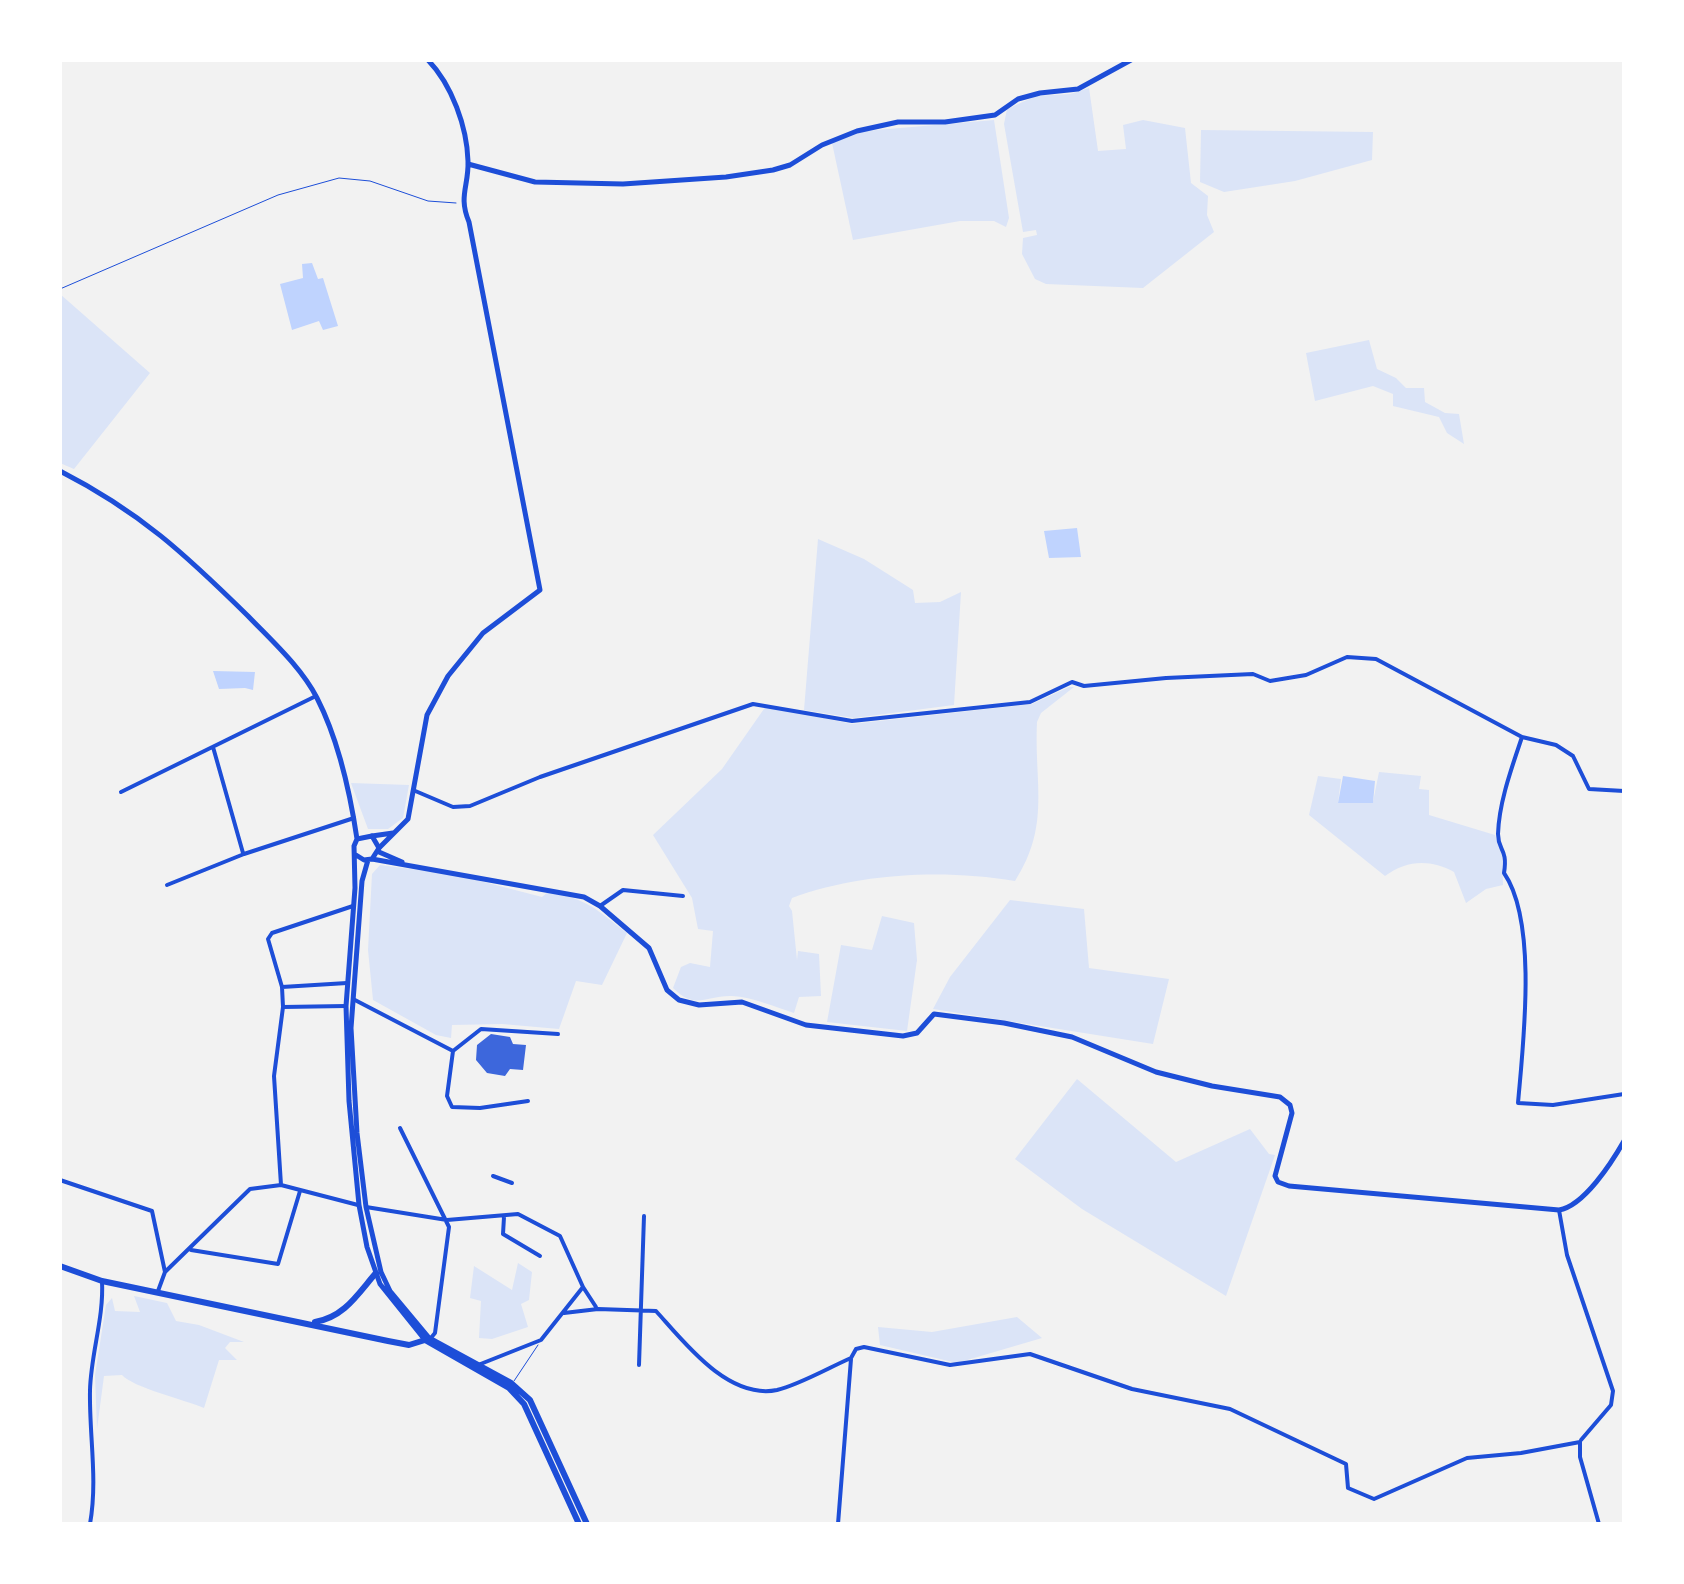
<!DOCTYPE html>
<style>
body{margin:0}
#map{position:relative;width:1684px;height:1584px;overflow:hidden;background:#f2f2f2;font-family:"Open Sans",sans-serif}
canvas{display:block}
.frame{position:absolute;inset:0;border:62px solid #fff;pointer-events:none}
</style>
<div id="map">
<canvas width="1684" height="1584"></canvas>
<div class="frame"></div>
</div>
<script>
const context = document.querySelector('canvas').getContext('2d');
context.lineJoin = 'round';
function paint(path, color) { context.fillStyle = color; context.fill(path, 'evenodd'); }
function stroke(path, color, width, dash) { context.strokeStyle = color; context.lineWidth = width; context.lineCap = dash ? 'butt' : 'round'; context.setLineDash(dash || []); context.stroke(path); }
paint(new Path2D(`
 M1089 88 1098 151 1126 149 1123 125 1143 120 1185 128 1191 183 1208 196 1207 215 1214 232 1143 288 1046 284 1035 279 1022 254 1023 238 1037 235 1036 230 1023 232 1004 124 1007 109 1036 96 1070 94Z
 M994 120 1009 218 1006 227 994 221H960L853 240 832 143 865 131Z
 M1201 130 1373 132 1372 160 1295 181 1224 192 1200 182Z
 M60 294 150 373 74 469 60 463Z
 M1369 340 1377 369 1396 378 1406 388H1424L1425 402 1445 413 1459 414 1464 444 1447 433 1439 417 1393 406V394L1373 386 1315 401 1306 353Z
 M818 539 864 559 913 590 915 603 940 602 961 592 954 705 854 718 804 710Z
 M1069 687H1074L1041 713 1037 722C1034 784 1051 825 1015 881 944 869 859 873 792 898L789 906 792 911 797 960 798 951 819 954 821 996 799 997 794 1013C775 1007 753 997 732 996 706 995 696 1011 673 988L681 967 690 963 710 967 713 931 698 929 692 898 653 835 722 769 766 706 852 724 1032 704Z
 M1379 772 1421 776 1419 789 1429 790V815L1495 835 1502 851 1503 885 1486 889 1466 903 1454 872C1430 859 1407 860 1385 876L1309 815 1318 776 1341 779 1338 803 1373 802Z
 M351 783 409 785 403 818 388 829H368Z
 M380 865 457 875 542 897 548 892C590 900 594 908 627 933L602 985 576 981 559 1029 502 1024 452 1025 451 1038 436 1035 373 1000 368 950 372 874Z
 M1010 900 1084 909 1089 968 1169 979 1153 1044 933 1009 950 977Z
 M882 916 914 923 917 960 907 1031 827 1022 841 945 872 950Z
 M1077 1079 1176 1162 1250 1129 1269 1154 1275 1155 1226 1296 1082 1209 1015 1159Z
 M518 1263 532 1272 529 1300 521 1304 528 1327 492 1339 479 1338 481 1301 470 1298 474 1266 512 1290Z
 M134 1296 167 1303 176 1321 199 1325 244 1342H230L225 1348 237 1360H219L204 1408C183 1399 134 1388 122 1375L104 1376 97 1429 95 1375 106 1305 112 1298 115 1311 140 1312Z
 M1017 1317 1042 1338 957 1363 880 1345 878 1327 932 1332Z`), '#dbe4f7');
paint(new Path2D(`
 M312 263 318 279 323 278 338 326 323 330 319 321 292 330 280 284 303 278 302 264Z
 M1077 528 1081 557 1049 558 1044 531Z
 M213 671 255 672 253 690 245 688 219 689Z
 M1343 776 1375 781 1373 803H1338Z`), '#bfd3fe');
paint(new Path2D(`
 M491 1034 510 1037 513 1044 526 1045 523 1070 510 1069 505 1076 487 1073 476 1060 477 1045Z`), '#3d67dc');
stroke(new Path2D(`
 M60 289 278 195 339 178 370 181 428 201 456 203`), '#1d4ed8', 1);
stroke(new Path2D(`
 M514 1381 538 1345`), '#1d4ed8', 1);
stroke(new Path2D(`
 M1522 737C1512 767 1499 802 1498 834 1498 851 1508 848 1504 873 1538 922 1523 1045 1518 1103L1553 1105 1624 1094
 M213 747 243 853
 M413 790 453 807 470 806 540 777 753 704 852 721 1030 702 1072 682 1084 686 1166 678 1253 674 1270 681 1306 675 1347 657 1376 659 1522 737 1556 745 1573 756 1589 789 1624 791
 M121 792 316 696
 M167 885 244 854 354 818
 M600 906 623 890 683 896
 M282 987 347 983
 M353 999 453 1051 481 1029 558 1034
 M283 1007 346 1006
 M453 1051 447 1096 452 1107 480 1108 528 1101
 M400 1128 449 1227 435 1333 430 1339
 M493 1176 512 1183
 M60 1180 152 1211 165 1272 158 1291
 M281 1185 274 1076 283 1007 282 987 268 939 272 933 353 906
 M366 1207 447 1220 518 1214 560 1236 583 1287 596 1307
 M1559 1210 1567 1255 1613 1391 1611 1405 1581 1440
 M504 1217 503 1234 540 1256
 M191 1250 278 1264 300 1191
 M165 1272 250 1189 281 1185 358 1205
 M564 1313 598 1309 656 1311C684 1342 728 1400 777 1390 799 1385 830 1367 851 1358L856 1349 864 1347 950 1365 1030 1354 1132 1389 1230 1409 1346 1464 1348 1488 1374 1499 1467 1458 1521 1453 1580 1442
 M478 1365 541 1340 583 1287
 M639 1365 644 1216
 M1580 1442V1457L1599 1524
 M90 1524C98 1479 89 1435 90 1390 91 1353 104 1318 102 1281
 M838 1524 851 1359`), '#1d4ed8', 4);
stroke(new Path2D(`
 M468 164 535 182 623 184 726 177 773 170 790 165 822 145 857 131 898 122H945L995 115 1018 99 1040 93 1078 89 1131 60
 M372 836 393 833
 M379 848 408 819 427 715 448 676 483 633 540 590 469 222C458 196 469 186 468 161 467 127 452 85 428 60
 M379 852 402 862
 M372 859 584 897 600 906 649 948 667 990 679 1000 699 1005 742 1002 806 1025 903 1036 917 1033 934 1014 1004 1023 1072 1037 1156 1072 1212 1086 1280 1097 1290 1105 1292 1113 1275 1176 1278 1182 1289 1186 1559 1210C1584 1206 1612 1162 1624 1141`), '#1d4ed8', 5);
stroke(new Path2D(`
 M60 471C140 512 185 554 248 616 272 641 301 667 317 698 339 741 350 792 357 839L354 846 355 888 346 1006 349 1101 359 1205 367 1247 380 1284 425 1340
 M356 855 364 860 372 859 379 848 372 836 357 839
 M368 860 362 881 351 1028 357 1133 366 1207 381 1272 390 1291 430 1339`), '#1d4ed8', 5);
stroke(new Path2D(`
 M60 1266 102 1281 388 1341 409 1345 425 1340 509 1388 524 1404 579 1524
 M315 1322C344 1317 357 1295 375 1274
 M430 1339 511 1383 530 1400 587 1524`), '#1d4ed8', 6);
</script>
